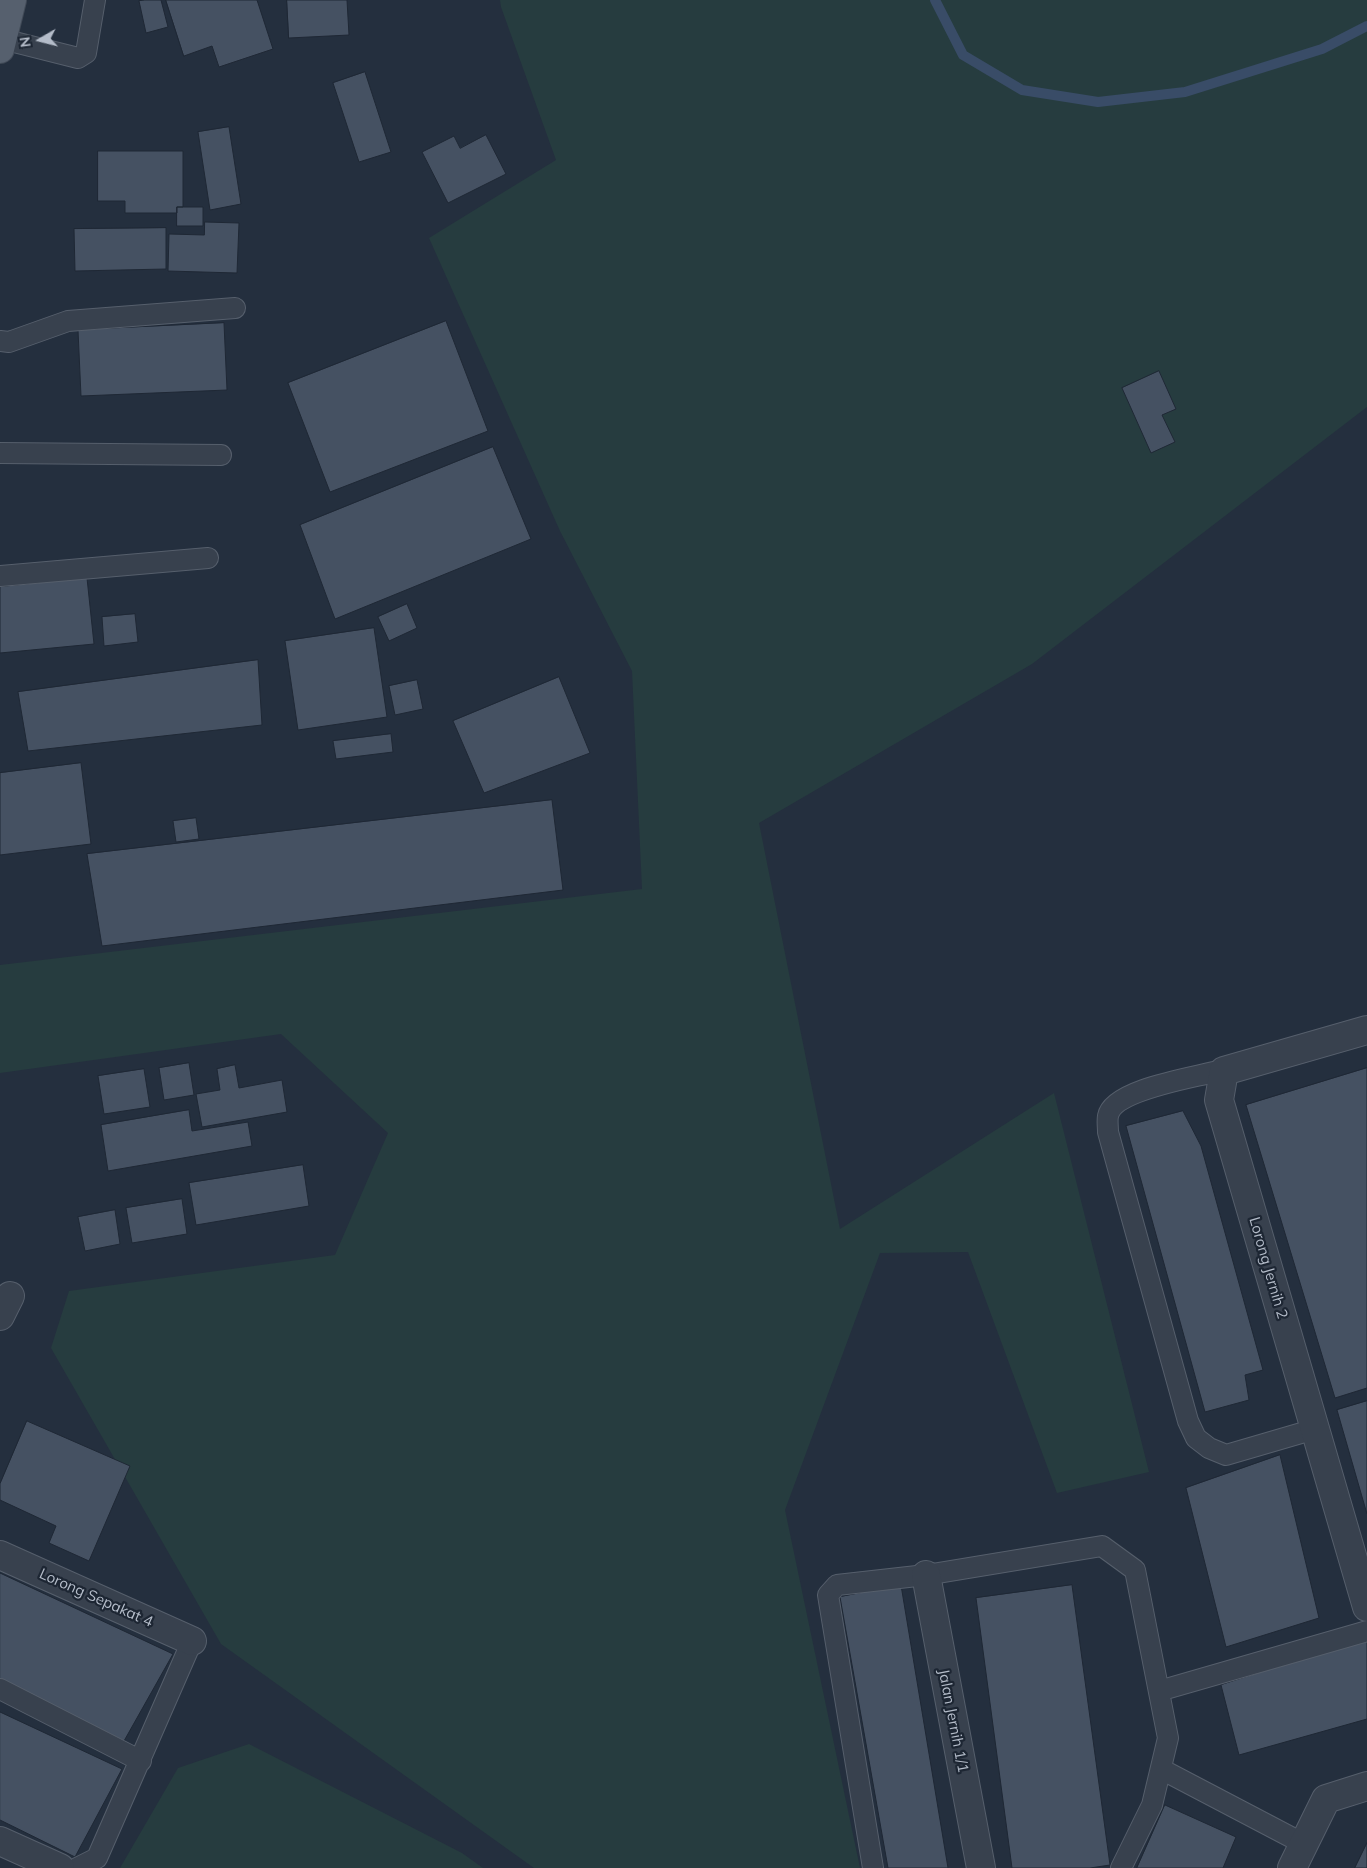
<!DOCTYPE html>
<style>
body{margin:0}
#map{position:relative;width:1367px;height:1868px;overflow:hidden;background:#242f3e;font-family:Mulish,sans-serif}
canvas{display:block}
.north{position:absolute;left:15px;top:15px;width:50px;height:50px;-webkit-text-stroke:4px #1d2633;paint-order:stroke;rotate:262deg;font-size:14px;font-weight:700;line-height:20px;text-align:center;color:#b4bcc9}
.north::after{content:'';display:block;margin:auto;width:18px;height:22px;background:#b4bcc9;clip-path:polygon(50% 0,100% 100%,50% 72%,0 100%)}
</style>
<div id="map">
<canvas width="1367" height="1868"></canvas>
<div class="north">N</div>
</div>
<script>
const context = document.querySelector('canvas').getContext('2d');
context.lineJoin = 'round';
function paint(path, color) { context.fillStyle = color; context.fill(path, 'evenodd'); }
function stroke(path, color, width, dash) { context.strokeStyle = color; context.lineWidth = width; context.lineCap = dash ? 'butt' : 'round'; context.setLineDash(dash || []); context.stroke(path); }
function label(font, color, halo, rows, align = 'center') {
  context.font = font + ' Mulish,sans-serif'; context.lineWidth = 4.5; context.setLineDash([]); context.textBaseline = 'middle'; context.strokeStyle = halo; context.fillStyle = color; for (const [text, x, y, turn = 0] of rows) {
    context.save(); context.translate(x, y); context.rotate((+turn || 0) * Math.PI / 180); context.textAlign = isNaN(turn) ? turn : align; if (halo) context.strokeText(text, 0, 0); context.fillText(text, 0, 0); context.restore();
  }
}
paint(new Path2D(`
 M500 0H1367V407L1032 664 759 823 840 1229 1054 1093 1149 1472 1057 1493 968 1252 880 1253 785 1510 860 1868H534L221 1644 51 1348 69 1291 335 1255 388 1133 281 1034 0 1073V965L642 889 632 671 560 531 429 238 556 160 501 7Z
 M249 1744 462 1853 483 1868H120L178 1768Z`), '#263c3f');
stroke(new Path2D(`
 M935 0 963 55 1022 90 1098 102 1185 92 1322 49 1367 26`), '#394c67', 10);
const building = new Path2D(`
 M145 0H161L168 27 146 33 139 1Z
 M166 0H257L273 49 219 67 212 46 184 56Z
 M287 0H347L349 35 289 38Z
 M365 72 391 152 359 162 333 83Z
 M229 127 241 204 210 210 198 132Z
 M486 135 506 174 448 203 422 152 454 136 460 148Z
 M98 151H183V207H177V213H125V201H98Z
 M177 207H203V226H177Z
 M205 222 239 223 237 273 168 271 169 234 204 235Z
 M166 228V269L75 271 74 229Z
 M446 321 488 431 330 492 288 383Z
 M224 323 227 390 81 396 78 330Z
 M1159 371 1176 409 1162 415 1175 442 1151 453 1122 388Z
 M493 447 531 539 335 619 300 525Z
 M87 578 94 644 0 653V587Z
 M407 604 417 628 389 641 378 617Z
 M135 614 138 642 104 646 102 617Z
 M374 628 387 717 298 730 285 641Z
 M258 660 262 725 28 751 18 692Z
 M559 677 590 753 484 793 453 721Z
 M417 680 423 709 395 715 389 686Z
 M391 734 393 752 336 759 333 741Z
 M81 763 91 844 0 855V773Z
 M552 800 563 890 102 946 87 854Z
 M196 818 199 839 176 842 173 821Z
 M189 1063 194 1095 164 1100 159 1068Z
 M235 1065 239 1088 282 1080 287 1112 202 1127 196 1094 220 1090 217 1069Z
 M1367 1068V1388L1335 1398 1246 1105Z
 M144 1069 150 1107 104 1114 98 1076Z
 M189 1110 192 1131 248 1122 252 1146 108 1171 101 1125Z
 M1183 1111 1201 1146 1263 1370 1245 1375 1249 1400 1205 1412 1126 1126Z
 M303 1165 309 1206 196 1225 189 1183Z
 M182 1199 187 1234 132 1243 126 1208Z
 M115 1210 120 1244 85 1251 78 1217Z
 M1367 1401V1514L1337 1410Z
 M27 1421 130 1466 89 1561 49 1543 56 1526 0 1500V1484Z
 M1280 1455 1319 1618 1226 1647 1186 1488Z
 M0 1573 173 1654 124 1741 0 1680Z
 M901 1585 948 1868H888L840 1597Z
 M1072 1585 1110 1865 1090 1868H1012L976 1598Z
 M1367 1638V1719L1239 1755 1221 1685Z
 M0 1712 122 1769 75 1857 0 1820Z
 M1165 1805 1236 1837 1223 1868H1137Z
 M1367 1843V1868H1355Z`);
paint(building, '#455162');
stroke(building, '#1f2835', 1);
const service = new Path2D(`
 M2 39 78 58 86 53 95 0
 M0 341 9 342 68 321 235 308
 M0 453 221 455
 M0 576 208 558
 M1224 1071 1214 1072C1191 1078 1113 1090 1108 1116 1107 1121 1108 1127 1108 1132L1188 1421 1196 1438 1209 1448 1226 1455 1315 1429
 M0 1689 141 1761
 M1159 1691 1367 1631
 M1161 1769 1304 1844
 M77 1868 97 1858 192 1641
 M873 1868 828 1595 837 1585 926 1575 1102 1546 1135 1570 1168 1738 1152 1805 1121 1868`);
const minor = new Path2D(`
 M1367 1030 1224 1071 1219 1100 1367 1607
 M0 1316 10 1296
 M0 1555 192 1641
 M926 1575 981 1868
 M0 1841 60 1868
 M1292 1868 1326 1799 1367 1786`);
const primary = new Path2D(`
 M0 49 12 0`);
stroke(service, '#565f6c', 22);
stroke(minor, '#565f6c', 30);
stroke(primary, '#414a57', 30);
stroke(service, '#38414e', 20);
stroke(minor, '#38414e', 28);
stroke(primary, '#56606e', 28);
label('15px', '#b4bcc9', '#1d2633', [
 ["Lorong Jernih 2",1268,1268,74],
 ["Lorong Sepakat 4",96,1598,24],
 ["Jalan Jernih 1/1",953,1721,79]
]);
</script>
